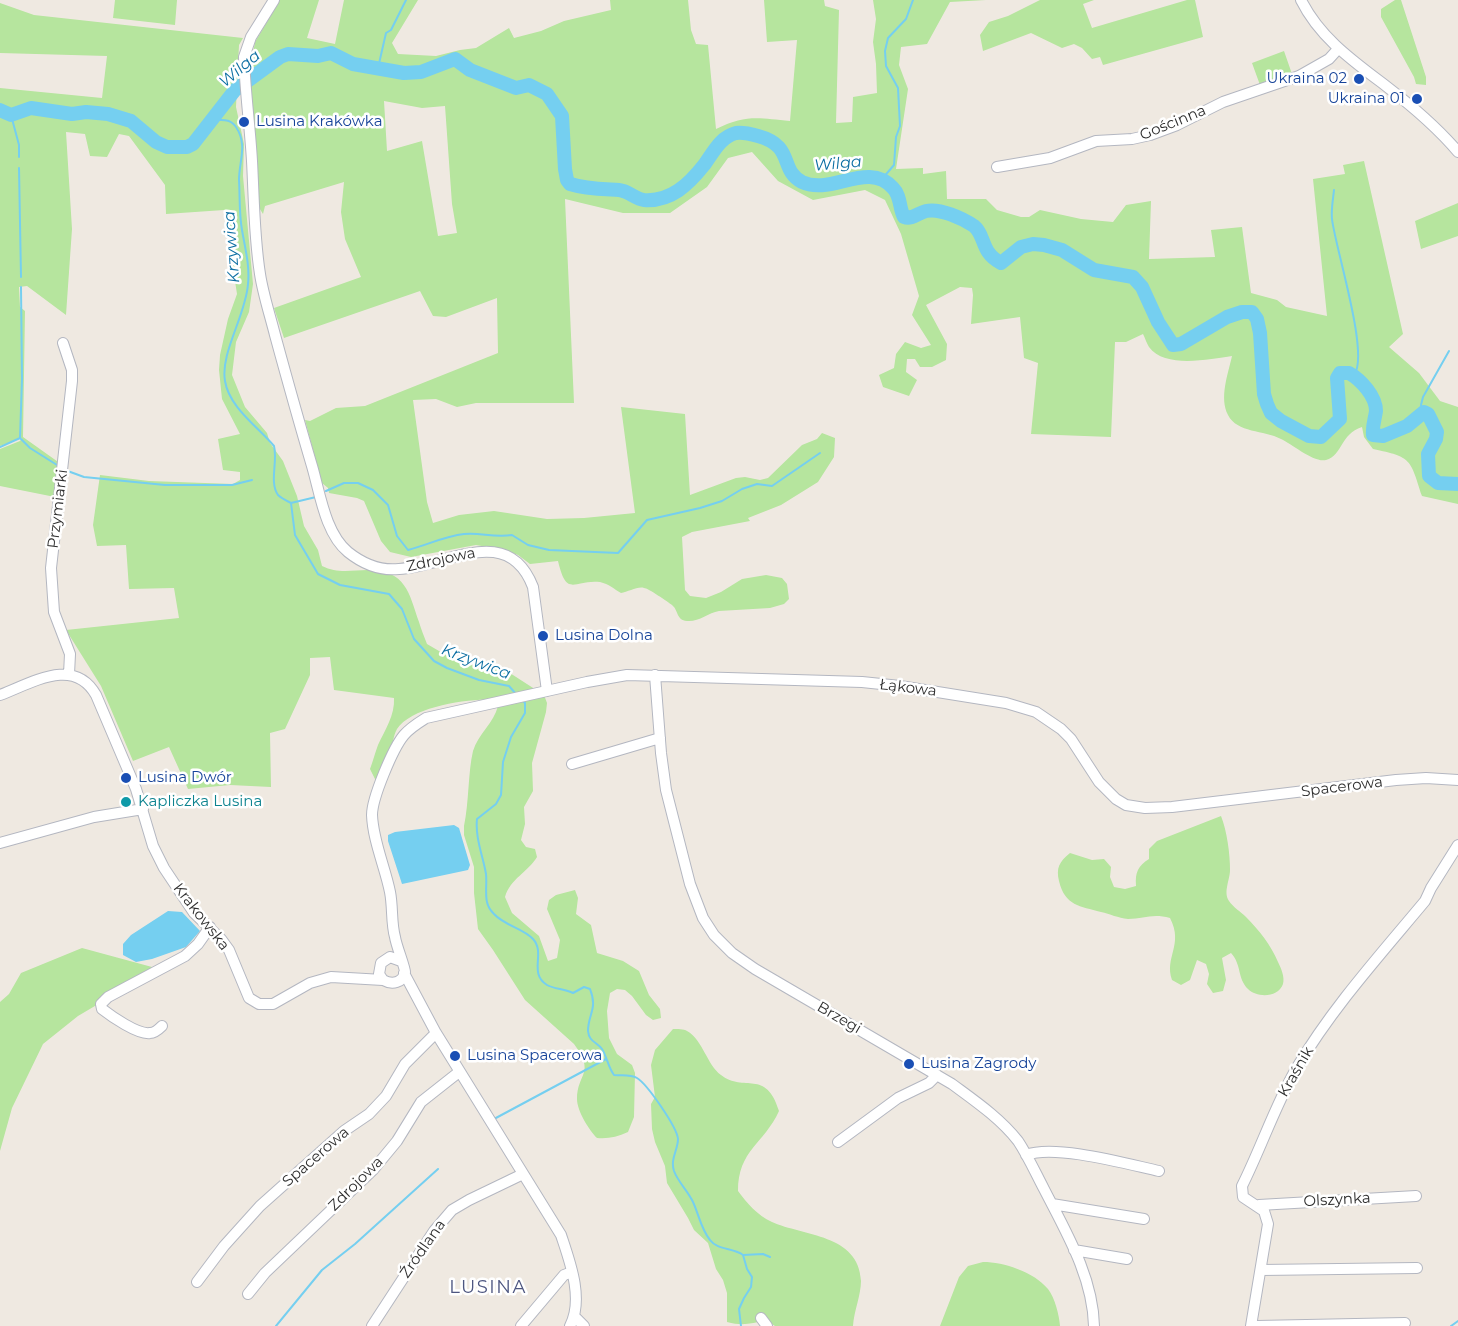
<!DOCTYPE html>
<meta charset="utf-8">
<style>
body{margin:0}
canvas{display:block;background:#efe9e1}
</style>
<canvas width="1458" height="1326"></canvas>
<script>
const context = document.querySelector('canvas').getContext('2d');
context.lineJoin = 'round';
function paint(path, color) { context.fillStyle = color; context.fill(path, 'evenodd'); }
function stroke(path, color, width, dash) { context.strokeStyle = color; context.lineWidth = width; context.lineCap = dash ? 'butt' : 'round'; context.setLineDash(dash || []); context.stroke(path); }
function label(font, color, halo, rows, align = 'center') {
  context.font = font + ' Montserrat,sans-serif'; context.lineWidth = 5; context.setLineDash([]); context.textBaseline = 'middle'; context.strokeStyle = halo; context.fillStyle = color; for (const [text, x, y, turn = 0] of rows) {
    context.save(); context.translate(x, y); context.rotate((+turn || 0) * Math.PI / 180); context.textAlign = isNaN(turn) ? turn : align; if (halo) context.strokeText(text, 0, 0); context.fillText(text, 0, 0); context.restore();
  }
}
paint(new Path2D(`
 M115 0H177L175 25 113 18Z
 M280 0H319L307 38 335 44 344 0H418L392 43 398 54 436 56 460 50 476 48 509 28 514 38 541 31 564 21 611 10 610 0H688L691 30 696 44 708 45 716 129C746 114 759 118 790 121L797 40 767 42 764 0H824L825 6 839 10 836 123 852 122 853 97 877 93 876 64 873 42 876 19 873 0H986L950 2 927 44 901 47 899 65 908 89 896 169 923 168V174L946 171 947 199H986L997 210 1021 217H1029L1040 210 1081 219 1113 222 1126 205 1151 201 1149 259 1215 257 1211 230 1242 227 1251 293 1277 300 1286 307 1327 316 1313 179 1345 174 1343 165 1364 161 1403 334 1389 347 1419 373 1440 401 1458 407V504L1422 496C1410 459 1412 457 1373 449L1364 437 1362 427C1340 434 1343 455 1326 460 1314 463 1292 444 1281 439 1264 430 1237 433 1228 415 1219 398 1228 374 1232 356 1210 359 1165 369 1149 347 1147 344 1145 338 1143 334L1126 342H1115L1111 437 1031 434 1038 363 1024 358 1020 317 971 324 973 295 972 288 960 287 926 305 947 344 946 360 932 367H920L915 359H907L906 372 917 380 909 396 883 387 879 375 894 368 896 354 905 342 921 348 931 345 912 315 919 296 901 234 885 200 865 190 813 200 778 181 752 152 728 158 707 187 670 213H623L565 199 574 403H476L457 407 436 399 413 400 427 502 433 523 459 515 494 511 547 519 584 518 635 513 621 407 685 414 690 495 736 478 745 477 760 480 768 478 802 445 817 439 822 433 835 438 834 457 818 482 781 505 748 518 750 521 692 532 682 537 685 590 690 596 706 598 721 592 742 579 766 575 782 578 787 584 789 599 784 604 770 608 719 611C708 613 699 622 687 621 676 620 679 611 672 605 668 602 648 588 644 588 638 586 628 592 621 593 614 589 609 584 600 582 574 579 567 599 558 561L530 564 518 555 505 550 476 545 411 557 390 552 381 541 364 501 357 498 329 493 328 488 322 483 305 420 310 421 336 408 365 406 498 353 497 298 446 317 433 316 420 291 284 338 274 308 361 277 345 239 341 212 344 182 265 206 263 214 258 206 248 81 255 42ZM384 101 422 108 445 106 452 204 457 233 438 236 422 141 387 151Z
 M1040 0H1094L1083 4 1092 28 1187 0H1195L1203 37 1103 65 1100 57 1092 59 1082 48 1074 44 1062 48 1031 33 983 51 980 35 989 22 1008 16Z
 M1395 0H1401L1426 77V85L1416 84 1414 77 1381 17V9Z
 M0 3 34 15 243 38 239 45 236 107 244 144 243 176 253 284 249 312 236 342 232 375 245 407 267 433 270 443 283 461 297 496 304 526 318 550 322 566C338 574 352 570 368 570 406 570 409 593 419 622 421 629 424 636 427 644L463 665 499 666 544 695 547 703 546 712 532 763 533 791 524 807 525 824 521 840 526 847 535 849 537 857C528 872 510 879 505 897L512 913 539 936 548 961 557 958 560 940 547 909 549 900 556 895 575 890 578 898 576 914 591 925 597 953 623 961 639 971 649 995 660 1009 661 1018 653 1020 646 1015 632 996 625 990 617 989 610 993 607 1011 609 1038 617 1054 632 1065 635 1073 634 1117 628 1132C617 1137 608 1139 597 1138 589 1130 577 1111 577 1099 577 1073 596 1074 574 1044L525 1000 493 950 478 929 474 893V867L464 835V826C469 803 468 772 473 751 478 734 494 723 498 706L493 700C468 698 411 707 397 729 393 736 393 744 391 752 387 762 380 772 376 781L370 769C373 761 375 753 378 745 385 730 395 715 394 698L334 690 330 657 310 658V675L285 729 270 733 271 787 230 785 188 789 169 747 133 761 101 686 66 630 179 618 174 588 129 589 126 545 97 546 93 525 100 475 149 481 233 484 240 480V472L223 470 218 439 240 434 222 399 219 370 220 355 228 319 237 294 224 210 166 214 165 185 129 136 119 134 107 157 90 156 85 134 66 132 72 229 66 315 27 286 19 287 20 307 25 311 23 437 61 464 55 497 0 486V449L20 441 22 438 0 446V88L102 98 107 56 0 53Z
 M1284 51 1292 74 1260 85 1252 63Z
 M1458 203V236L1421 249 1415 221Z
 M1221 816C1227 831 1230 854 1230 870 1230 880 1223 892 1229 901 1233 907 1241 912 1246 917 1259 930 1271 945 1278 962 1281 968 1285 977 1283 984 1278 998 1257 998 1248 989 1237 978 1242 965 1231 953L1222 958 1226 980 1223 991 1213 993 1207 984 1209 974 1206 964 1197 960 1190 980 1181 985 1172 980C1164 957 1184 945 1170 918 1152 913 1144 919 1128 919 1118 918 1110 914 1101 912 1080 906 1065 906 1059 881 1056 868 1059 862 1070 853L1092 860 1104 859 1111 867 1110 877 1114 887 1125 889 1136 886C1135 872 1138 866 1149 859V849L1157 841Z
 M82 948 152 967 144 977 78 1016 43 1044 12 1108 0 1151V1002L9 994 21 973Z
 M673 1029C677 1029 684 1029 687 1031 703 1040 707 1065 721 1075 744 1093 766 1068 779 1111 764 1144 738 1150 738 1191 747 1203 757 1215 772 1222 803 1236 859 1234 861 1281 861 1295 854 1311 853 1326H775L766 1320C751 1324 742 1326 727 1322V1293L723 1280 716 1269 708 1243 694 1230 688 1218 667 1183 665 1166 655 1142 652 1129 651 1104 655 1097 651 1065 655 1050Z
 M983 1262C1004 1262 1034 1272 1048 1289 1055 1298 1059 1315 1060 1326H940L959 1277 968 1266Z`), '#b6e59e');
paint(new Path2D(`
 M454 825 459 828 470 865 468 870 402 884 388 841V835L395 832Z
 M168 911 182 912 200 931 186 947 152 959 136 962 123 955V944L131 935Z`), '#75cff0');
stroke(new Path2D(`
 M378 68 386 33 391 30 406 0
 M11 115 19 145V157
 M211 120C221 121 229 117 236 127 248 145 239 161 239 180 240 196 239 214 242 230 245 248 250 266 248 284 246 315 220 353 225 381 229 407 258 427 274 446 278 461 269 482 278 495 281 498 287 501 291 503
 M19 168 21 277
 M882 179 894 165 896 137 900 126 898 88 886 66 885 51 888 38 906 19 913 0
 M1334 190C1333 200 1331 209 1332 219 1335 247 1370 355 1354 375
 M21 287 22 379 20 438 30 448 57 465
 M1424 412 1421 405 1423 397 1449 351
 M0 447 20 438
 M65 470 84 477 165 485H232L252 480
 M326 491 344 483H358L373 490 388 505 397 536 408 550C427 545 445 536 464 534 480 532 493 538 512 535L528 545 549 550 618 553 647 520 700 508 722 501 742 489 757 484 772 486 820 453
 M291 503 295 535 318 574 340 585 389 594 402 609 414 639 434 661 447 668 479 680 509 686 516 694
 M291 503 316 497
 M522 700 525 703V713L511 737 503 762 501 795 496 804 477 819C475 838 483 856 486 874 487 883 485 894 487 902 488 907 491 911 494 914 505 926 523 928 533 939 546 953 528 973 547 985 554 989 565 989 573 993L584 987 590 989C598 1009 588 1014 588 1031 589 1042 597 1042 602 1049 607 1057 608 1067 614 1075 622 1076 630 1074 637 1078 647 1084 677 1127 678 1139 678 1150 670 1159 674 1171 678 1182 688 1191 693 1202 699 1215 701 1229 710 1240 717 1250 734 1248 743 1255L747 1269 752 1277 751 1287 744 1298 739 1309 741 1326
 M494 1119 606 1059
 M743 1255 763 1254 770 1257
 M276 1326 322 1270 355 1244 438 1169
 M1451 1326 1458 1321`), '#75cff0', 2);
stroke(new Path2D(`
 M0 110 11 115 31 108 72 114 86 112 108 114 131 121 156 142 167 147H187L193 144 235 90 280 57 288 54 318 56 331 53 353 64 404 73 421 72 455 59 470 70 516 88 529 85 547 94 562 116 565 169 567 180 570 184C586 189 603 189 619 190 629 191 635 199 644 200 671 202 689 184 704 165 713 153 720 137 736 133 743 132 751 134 758 136 795 146 779 170 802 182 831 196 868 160 893 188 901 196 899 208 904 217 912 220 918 213 926 211 940 208 962 218 974 226 986 236 980 252 1001 263L1021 247 1033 244 1044 245 1062 250 1094 270 1133 277 1142 287 1158 322 1173 345 1181 344 1227 317 1242 312H1252L1257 319 1260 333 1264 394 1267 404 1271 413 1281 421 1309 436 1321 437 1340 419 1337 378 1340 373H1349C1361 380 1376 396 1376 411 1375 419 1372 426 1373 435L1383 436 1407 426 1424 412 1428 414 1437 432 1436 439 1428 454 1429 476 1438 483 1458 484`), '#75cff0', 14);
const minor = new Path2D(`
 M274 0 251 37 244 57C245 91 250 126 252 161 254 198 254 236 260 274 263 294 270 315 275 335 287 379 299 422 312 466 320 493 325 533 348 552 363 564 380 571 399 569 447 566 508 522 533 587L547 691
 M1301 0C1320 38 1353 61 1386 86 1412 106 1437 127 1458 152
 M997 167 1050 158 1096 141 1132 139 1150 135 1177 125 1223 102 1299 76 1329 59 1338 49
 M63 343 72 370V381L51 568 54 612 70 654 69 674
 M655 675 661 753 666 790 690 884 703 918 714 935 732 953 755 969 952 1084C975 1101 1000 1118 1018 1141 1028 1156 1036 1174 1044 1189 1066 1232 1093 1277 1094 1326
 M0 695C32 683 74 656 96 695L136 789 153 846 164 868 194 913 221 939 229 950 249 998 259 1004H273L310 983 331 977 383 980C392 985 403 983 405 972 405 967 396 945 395 937 391 923 393 907 390 892 385 867 373 841 372 815 372 798 393 748 404 735 411 727 418 723 426 718L587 682 627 675 862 682 900 686 1006 703 1036 712 1061 729 1071 739 1099 782 1116 799 1126 805 1145 808 1172 807 1396 780 1426 778 1458 780
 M572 764 660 738
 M0 843 94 817 143 809
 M404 973 436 1033 561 1235C570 1262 584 1299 570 1326
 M383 980 379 974 381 963 390 957 401 961
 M162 1026C159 1029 154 1033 150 1033 138 1035 111 1016 102 1009L101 1004 108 997 185 956 198 944 210 927
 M838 1142 898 1098 929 1083 937 1075
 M1026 1155C1055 1144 1127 1164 1159 1171
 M1052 1204 1144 1219
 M1259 1205 1416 1196
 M1074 1250 1127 1259
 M1261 1270 1417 1268
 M197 1282 224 1246 260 1206 344 1131 369 1114 386 1096 405 1064 436 1033
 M248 1294 265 1273 373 1170 397 1141 421 1102 459 1072
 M575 1317 584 1326
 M761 1318 767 1326
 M372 1326 434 1231 452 1210 469 1200 523 1174
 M521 1326 564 1275 572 1272
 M1251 1326 1268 1224 1264 1211 1243 1197 1242 1186C1261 1148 1275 1106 1296 1069 1332 1008 1380 955 1425 901L1431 888 1458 845
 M1257 1326 1405 1323`);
stroke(minor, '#b4b7c1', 12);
stroke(minor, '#fff', 10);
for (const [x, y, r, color] of [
 [1359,79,6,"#1a4fb4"],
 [1417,99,6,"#1a4fb4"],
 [244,122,6,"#1a4fb4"],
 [543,636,6,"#1a4fb4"],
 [126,778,6,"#1a4fb4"],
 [126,802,6,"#0f9aa8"],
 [455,1056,6,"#1a4fb4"],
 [909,1064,6,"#1a4fb4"]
]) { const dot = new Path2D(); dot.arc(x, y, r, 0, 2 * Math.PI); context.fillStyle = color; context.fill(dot); stroke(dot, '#fff', 2); }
label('15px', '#164399', '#fff', [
 ["Ukraina 02",1347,79,"right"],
 ["Ukraina 01",1405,99,"right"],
 ["Lusina Krakówka",256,122],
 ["Lusina Dolna",555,636],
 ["Lusina Dwór",138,778],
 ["Lusina Spacerowa",467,1056],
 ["Lusina Zagrody",921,1064]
], 'left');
label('15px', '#2e2e2e', '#fff', [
 ["Gościnna",1173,123,-22],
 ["Przymiarki",58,509,-83],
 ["Zdrojowa",441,560,-12],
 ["Łąkowa",908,688,7],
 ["Spacerowa",1342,787,-7],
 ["Krakowska",201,917,52],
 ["Brzegi",839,1018,30],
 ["Kraśnik",1296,1072,-60],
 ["Spacerowa",316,1157,-41],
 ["Zdrojowa",356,1184,-45],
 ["Olszynka",1337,1200,-3],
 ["Źródlana",423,1249,-55]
]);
label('15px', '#0d838f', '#fff', [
 ["Kapliczka Lusina",138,802]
], 'left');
label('italic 16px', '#0d6fa3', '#fff', [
 ["Wilga",240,69,-40],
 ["Wilga",838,164,-5],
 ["Krzywica",232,247,-94],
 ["Krzywica",476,662,21]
]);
context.letterSpacing = '1.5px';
label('18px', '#4d5680', '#fff', [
 ["LUSINA",488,1288]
]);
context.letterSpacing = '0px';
</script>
